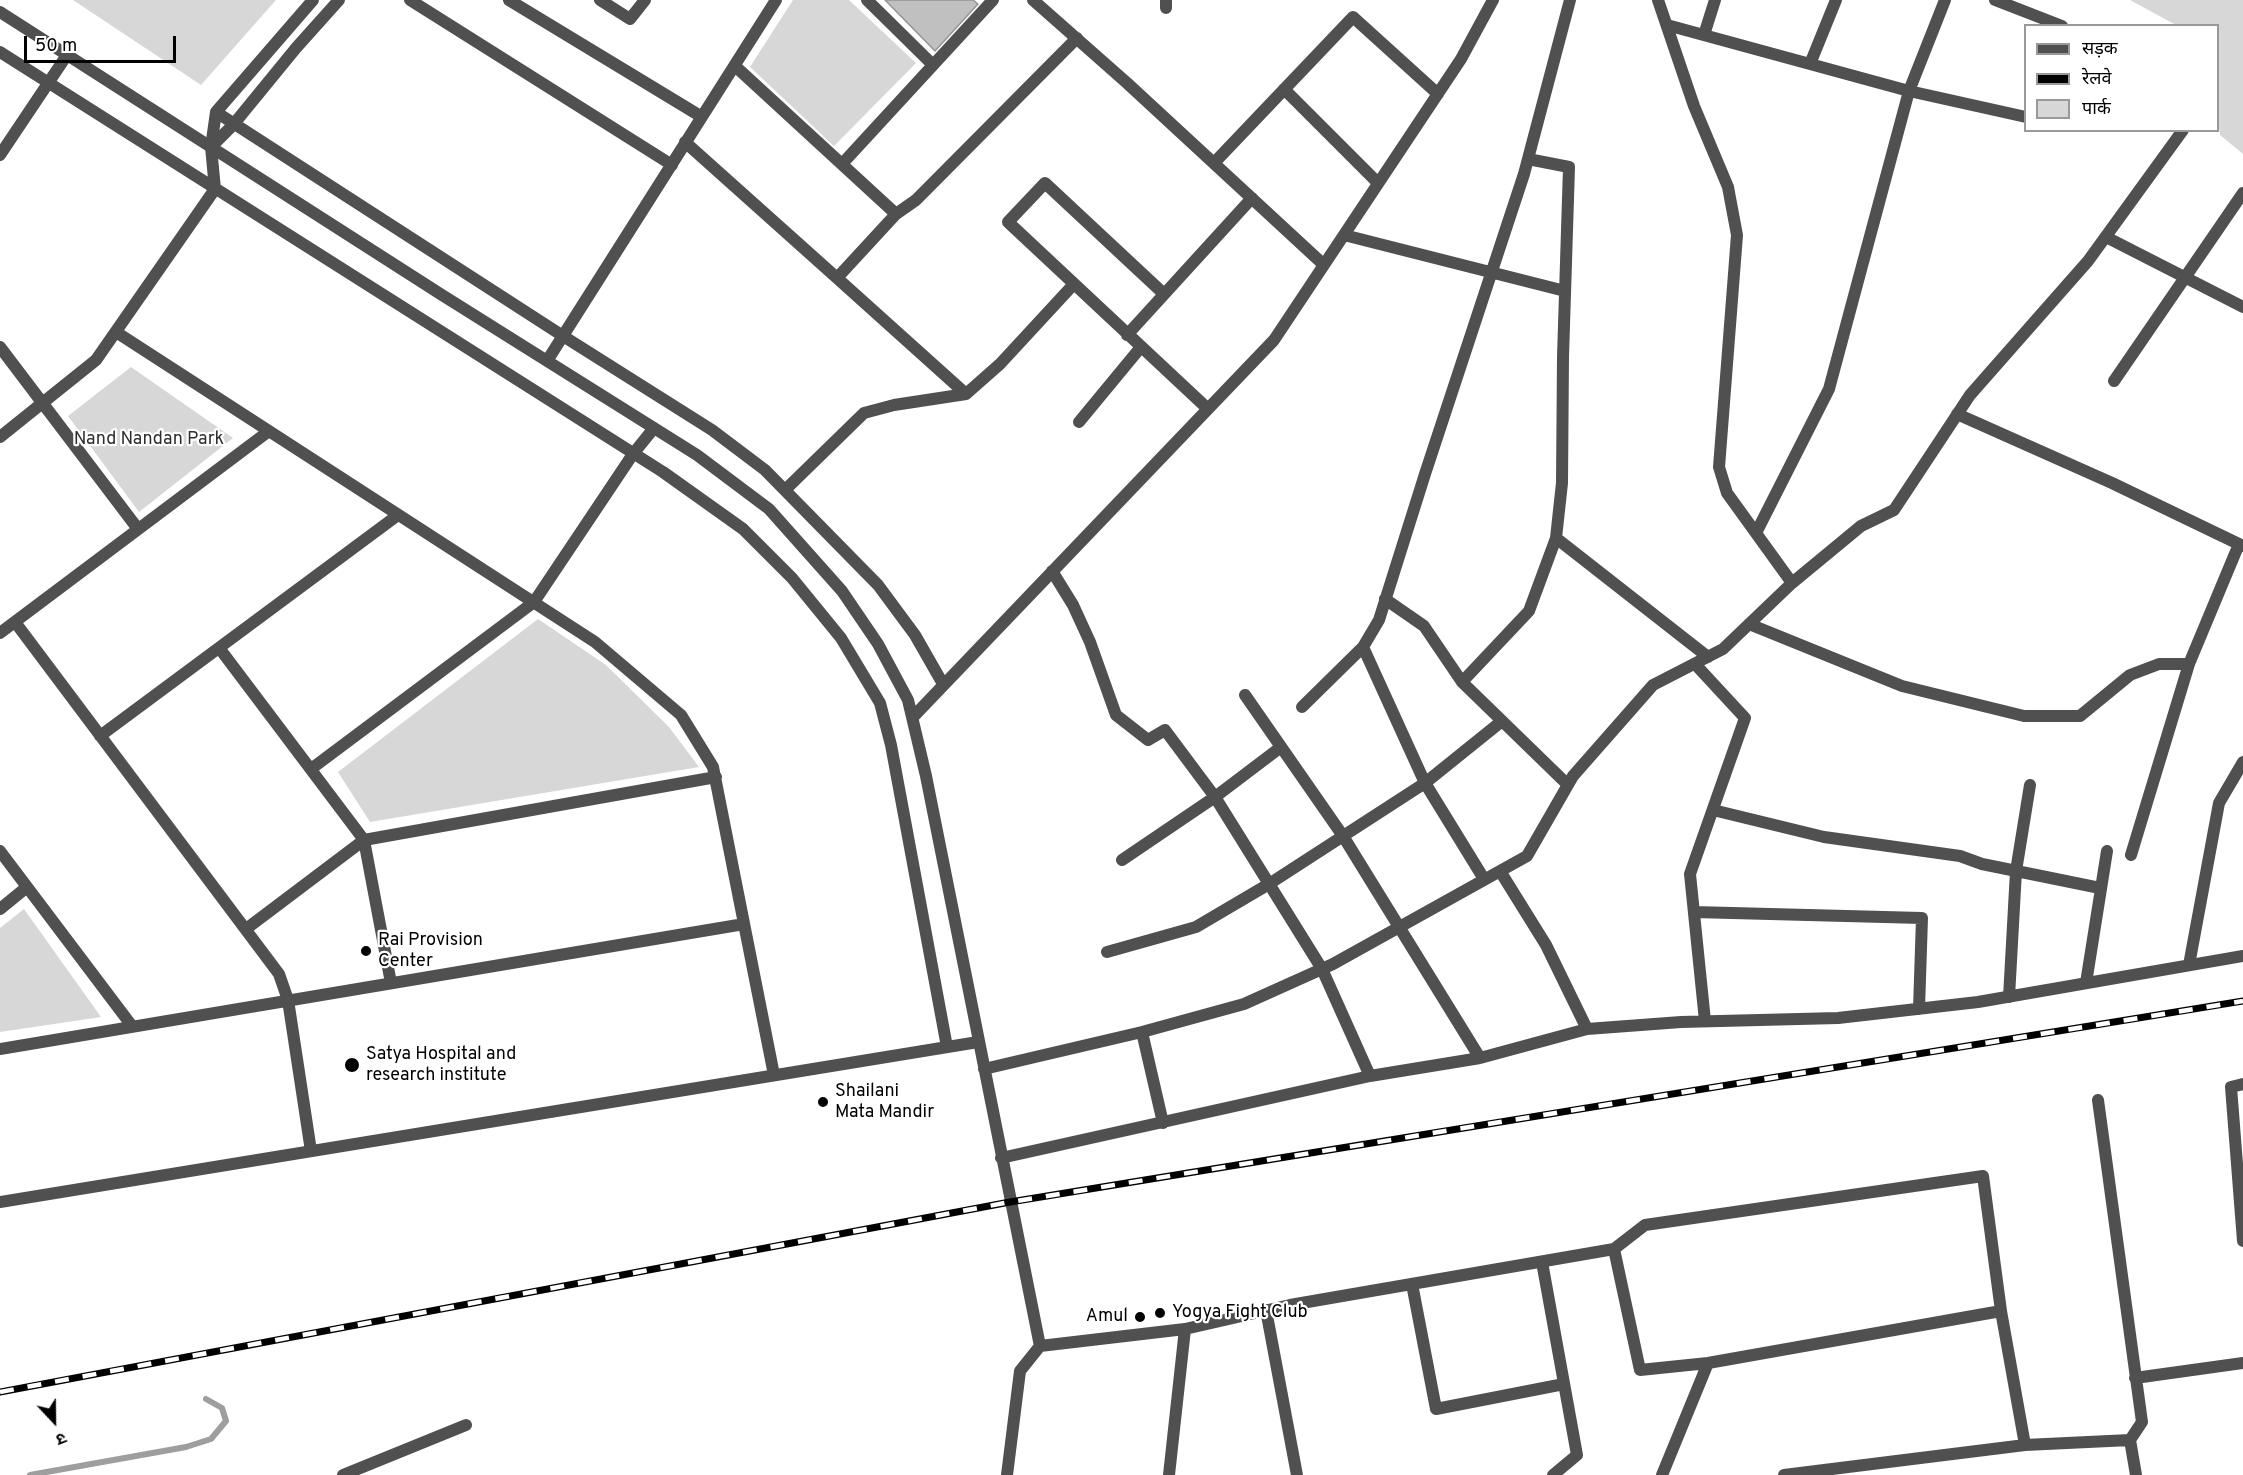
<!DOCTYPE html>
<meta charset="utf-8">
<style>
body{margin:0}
#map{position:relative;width:2243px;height:1475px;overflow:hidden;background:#fff;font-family:Overpass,"Noto Sans Devanagari",sans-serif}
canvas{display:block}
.legend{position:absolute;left:2024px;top:24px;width:195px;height:108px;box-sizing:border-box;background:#fff;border:2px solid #999;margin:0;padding:8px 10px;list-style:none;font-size:18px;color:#000}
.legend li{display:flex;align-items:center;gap:12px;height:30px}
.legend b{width:30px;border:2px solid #999}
.north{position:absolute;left:24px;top:1391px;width:60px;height:60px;-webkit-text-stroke:4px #fff;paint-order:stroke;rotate:158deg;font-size:16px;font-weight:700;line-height:24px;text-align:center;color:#000}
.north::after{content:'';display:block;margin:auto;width:21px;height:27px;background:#000;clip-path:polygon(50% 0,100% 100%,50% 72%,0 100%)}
.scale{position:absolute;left:24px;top:36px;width:152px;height:27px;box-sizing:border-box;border:3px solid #000;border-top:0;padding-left:8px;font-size:18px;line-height:21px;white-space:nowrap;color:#000;-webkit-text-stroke:4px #fff;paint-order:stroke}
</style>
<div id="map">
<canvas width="2243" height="1475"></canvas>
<ul class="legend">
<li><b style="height:8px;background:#505050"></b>सड़क</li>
<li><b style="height:8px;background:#000"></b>रेलवे</li>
<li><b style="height:16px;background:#d7d7d7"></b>पार्क</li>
</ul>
<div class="north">उ</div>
<div class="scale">50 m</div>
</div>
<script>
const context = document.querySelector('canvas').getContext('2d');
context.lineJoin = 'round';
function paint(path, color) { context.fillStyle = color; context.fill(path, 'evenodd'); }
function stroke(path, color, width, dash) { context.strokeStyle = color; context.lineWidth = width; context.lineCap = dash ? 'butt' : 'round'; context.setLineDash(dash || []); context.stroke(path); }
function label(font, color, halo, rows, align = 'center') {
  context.font = font + ' Overpass,sans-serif'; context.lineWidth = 4.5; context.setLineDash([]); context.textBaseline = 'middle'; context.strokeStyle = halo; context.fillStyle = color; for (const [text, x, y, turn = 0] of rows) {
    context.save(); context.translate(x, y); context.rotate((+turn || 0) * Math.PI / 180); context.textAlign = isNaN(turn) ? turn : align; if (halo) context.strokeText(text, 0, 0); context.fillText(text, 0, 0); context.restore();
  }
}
paint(new Path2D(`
 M73 0H276L201 85Z
 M793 0H849L916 63 834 146 750 67Z
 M2130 0H2243V154L2220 135 2218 119V26L2176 25Z
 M131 367 233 438 139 512 68 416Z
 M538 619 606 665 669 727 699 767 370 822 338 772Z
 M24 909 101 1017 0 1032V928Z`), '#d7d7d7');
stroke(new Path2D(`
 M30 1475 186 1447 211 1439 226 1421 222 1408 206 1399`), '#9e9e9e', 6);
const building = new Path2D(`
 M885 0H973L978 4 935 51Z`);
paint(building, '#c0c0c0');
stroke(building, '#949494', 1.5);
stroke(new Path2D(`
 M410 0 672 165
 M509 0 702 117
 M600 0 630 19 645 0
 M867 0 933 65
 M1033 0 1127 83 1324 265
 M1166 0V8
 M1658 0 1694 106 1728 187 1737 235 1719 467 1727 493 1792 583
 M1995 0 2062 26
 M0 12 442 295 697 455 769 509 842 591 878 644 908 700 926 776 1040 1346 1185 1329 1169 1475
 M1667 25 1909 91 2026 117
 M1704 35 1715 0
 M0 52 663 472 743 529 792 578 841 638 880 703 891 745 947 1047
 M1810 64 1836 0
 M735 66 896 214 837 278 966 394
 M1284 89 1378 183
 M216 112 563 336 712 430 765 470 878 585 915 635 943 684
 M685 142 837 278
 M211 147 233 125 296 48 339 0
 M0 155 67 55
 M1214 163 1353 17 1438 94
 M842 164 993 0
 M896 214 916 200 1077 38
 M1344 235 1565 291
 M2106 237 2243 307
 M1164 294 1045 183 1008 222 1208 409
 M116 332 595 642 681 715 713 767 774 1075
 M1127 335 1252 198
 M0 347 138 529
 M547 361 776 0
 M2114 381 2243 193
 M1957 414 2112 483 2243 546
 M1079 422 1141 347
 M0 437 96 360 215 189 211 147 216 112 313 0
 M785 490 864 413 894 405 966 394 1000 364 1073 285
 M1756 533 1829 389 1909 91 1945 0
 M1556 538 1708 657
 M1052 571 1073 605 1090 642 1116 715 1148 740 1165 730 1215 797 1322 969 1370 1076
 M1385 599 1424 626 1462 682 1568 785
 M15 622 279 974 288 1000 311 1151
 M1749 624 1902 686 2024 716H2080L2130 675 2159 664H2189L2239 544
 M0 633 269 431
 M1363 647 1425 783 1484 879
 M220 649 364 840 391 983
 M1695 664 1745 718 1690 874 1705 1021
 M1462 682 1529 611 1556 538 1562 483 1563 357 1569 167 1528 159
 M1245 695 1343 836 1480 1058
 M1302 707 1363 647 1379 620 1425 474 1524 174 1570 0
 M913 717 1274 340 1461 59 1493 0
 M100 736 398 515
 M311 769 534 602 633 454 654 428
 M1713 810 1824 837 1960 856 1982 864 2100 888
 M0 851 132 1026
 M2131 855 2189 664
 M1122 860 1215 797 1281 747
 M1500 871 1546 945 1587 1029
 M0 909 27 887
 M1694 912 1922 918 1919 1009
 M246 929 364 840 716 777
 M1107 952 1196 927 1269 884 1425 783 1502 721
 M2189 965 2219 803 2243 762
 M2086 983 2107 851
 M2009 997 2016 871 2030 785
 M1142 1032 1163 1123
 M0 1049 744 924
 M984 1069 1142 1032 1244 1004 1333 964 1527 856 1573 776 1653 685 1723 649 1792 583 1861 526 1894 510 1970 395 2088 261 2183 130
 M2243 1084 2231 1087 2243 1241
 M2098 1100 2142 1422 2130 1440 2136 1475
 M1001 1158 1370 1076 1480 1058 1587 1029 1681 1022 1838 1018 1978 1002 2243 956
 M0 1202 978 1042
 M1614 1249 1640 1370 1708 1363 2001 1311
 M1542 1262 1577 1455 1553 1475
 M1412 1284 1436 1409 1564 1384
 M1266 1310 1297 1475
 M1185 1329 1290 1305 1614 1249 1645 1225 1983 1176 2001 1311 2025 1445
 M2135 1378 2243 1363
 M343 1475 466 1425
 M1007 1475 1020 1371 1040 1346
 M1662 1475 1708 1363
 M1784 1475 2025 1445 2130 1440`), '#505050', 12);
const rail = new Path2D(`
 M0 1392 1010 1202 2243 1001`);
stroke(rail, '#000', 7);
stroke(rail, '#fff', 4.5, [14]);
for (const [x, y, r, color] of [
 [366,951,6,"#000"],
 [352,1065,8,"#000"],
 [823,1102,6,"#000"],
 [1160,1313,6,"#000"],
 [1140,1317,6,"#000"]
]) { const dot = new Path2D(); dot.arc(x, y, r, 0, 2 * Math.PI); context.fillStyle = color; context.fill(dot); stroke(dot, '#fff', 2); }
label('18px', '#2e2e2e', '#fff', [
 ["Nand Nandan Park",149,440]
]);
label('18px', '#000', '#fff', [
 ["Rai Provision",378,941],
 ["Center",378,962],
 ["Satya Hospital and",366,1055],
 ["research institute",366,1076],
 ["Shailani",835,1092],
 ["Mata Mandir",835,1113],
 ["Yogya Fight Club",1172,1313],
 ["Amul",1128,1317,"right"]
], 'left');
</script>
